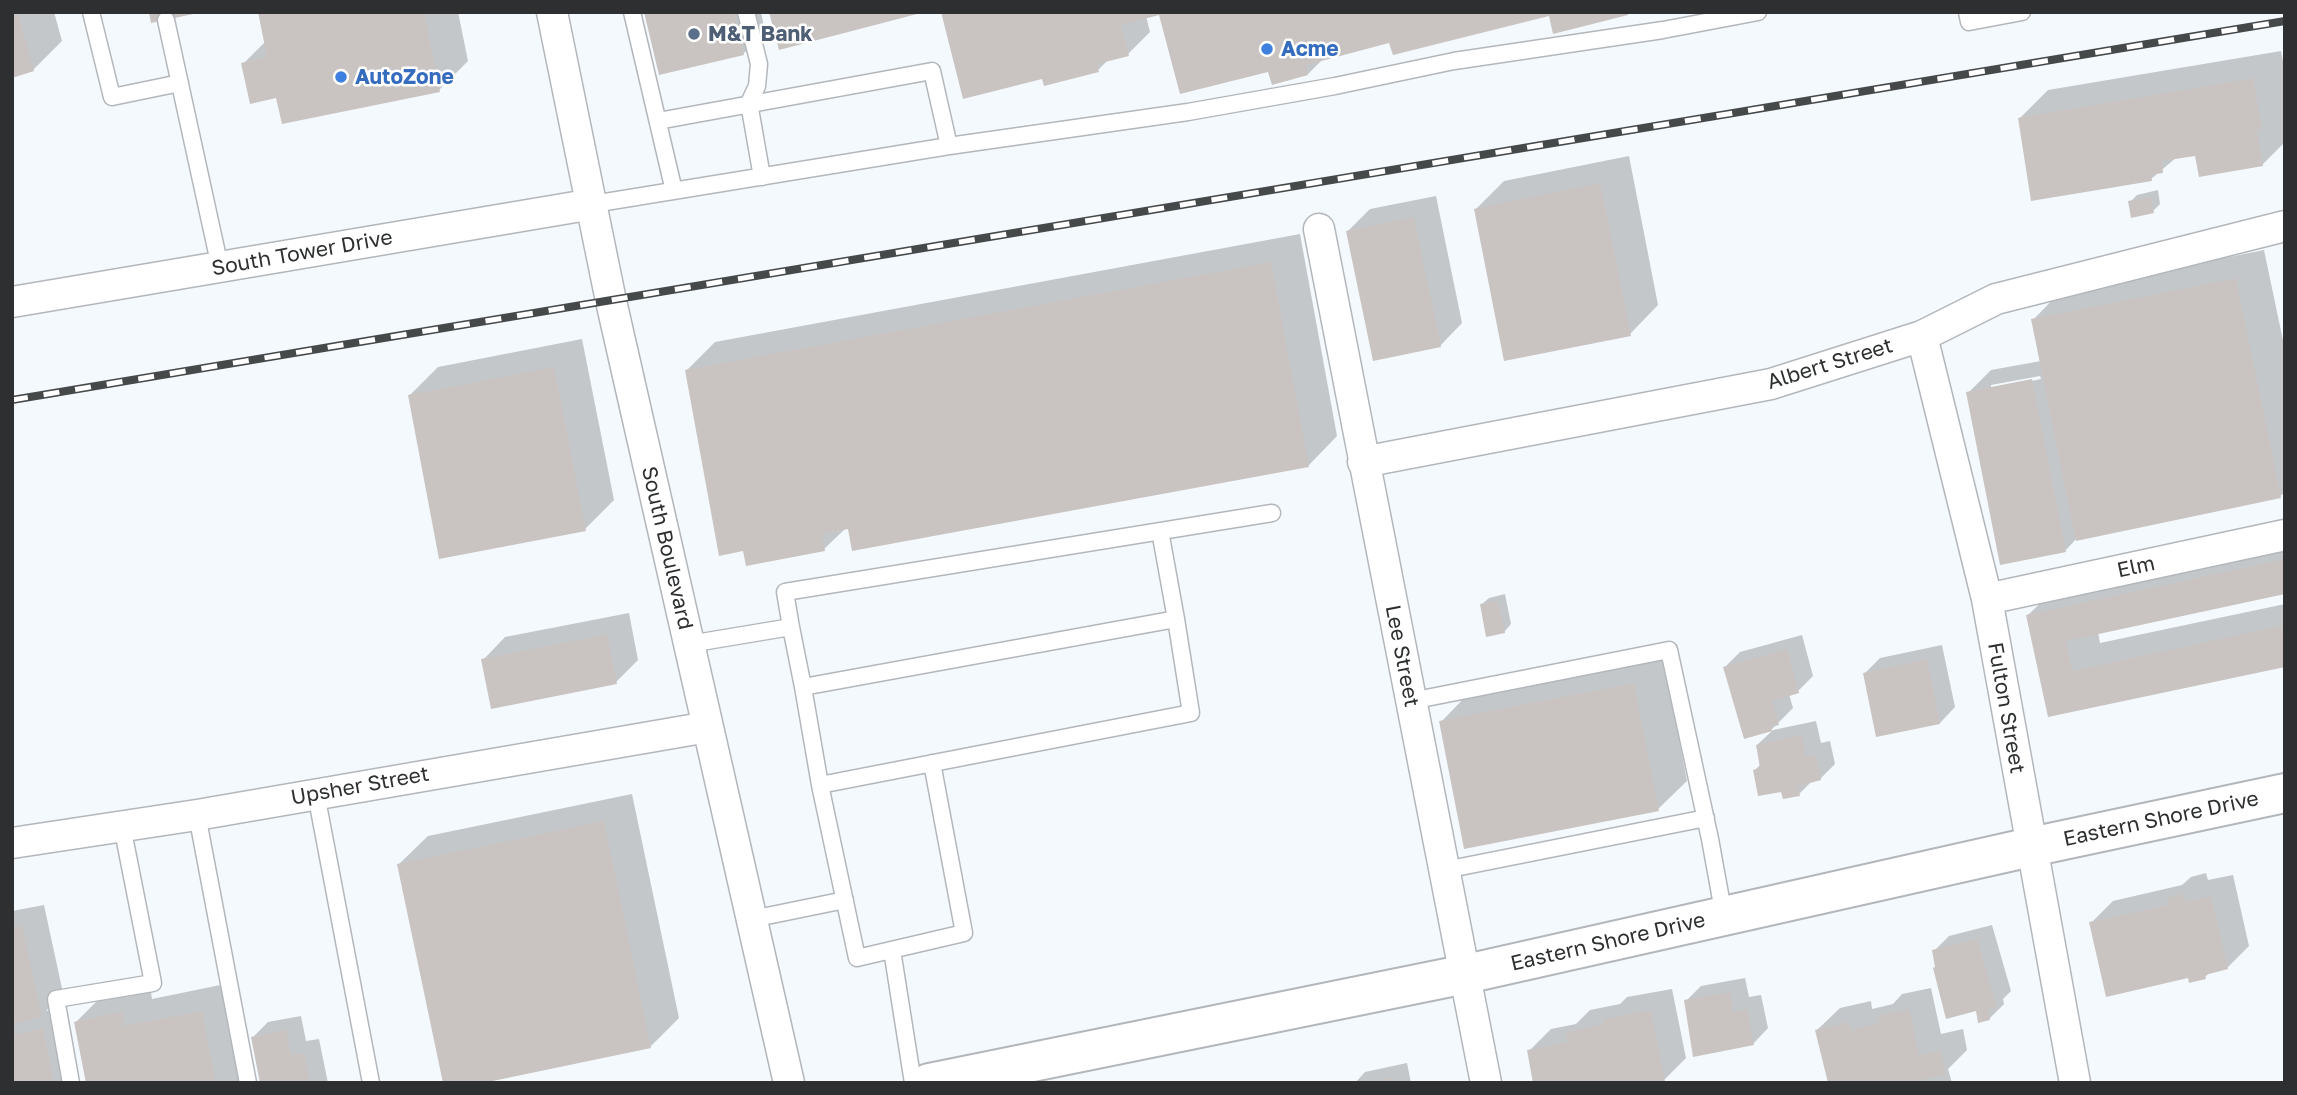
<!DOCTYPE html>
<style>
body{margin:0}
#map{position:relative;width:2297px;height:1095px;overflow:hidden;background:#f4f9fd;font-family:"Golos Text",sans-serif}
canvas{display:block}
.frame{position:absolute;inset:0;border:14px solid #2d2f30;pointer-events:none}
</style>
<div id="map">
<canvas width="2297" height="1095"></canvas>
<div class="frame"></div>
</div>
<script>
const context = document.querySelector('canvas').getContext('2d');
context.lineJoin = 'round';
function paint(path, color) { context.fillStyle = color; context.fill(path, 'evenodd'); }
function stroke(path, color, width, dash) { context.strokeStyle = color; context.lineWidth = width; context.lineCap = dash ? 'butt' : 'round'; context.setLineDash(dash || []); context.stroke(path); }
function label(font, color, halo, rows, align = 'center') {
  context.font = font + ' "Golos Text",sans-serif'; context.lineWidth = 5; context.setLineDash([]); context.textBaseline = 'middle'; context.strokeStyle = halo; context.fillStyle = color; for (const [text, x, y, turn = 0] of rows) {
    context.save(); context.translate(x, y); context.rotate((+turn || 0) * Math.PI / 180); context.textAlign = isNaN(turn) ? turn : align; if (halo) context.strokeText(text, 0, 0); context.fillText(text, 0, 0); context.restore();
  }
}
paint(new Path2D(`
 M12 12H54L62 41 33 70Z
 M260 12H458L468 61 439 90 277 96 243 64 266 41Z
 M646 12H761L765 32 743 54Z
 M943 12 1146 16 1150 32 1128 54 1109 59 1098 70 1043 77Z
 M1160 12H1628L1550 14 1390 41 1323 59 1308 74 1269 70Z
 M2281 51 2285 72V142L2262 165 2196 154 2177 157 2151 179 2019 119 2048 90Z
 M1629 156 1658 305 1630 334 1476 209 1504 181Z
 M2158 190 2160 204 2153 211 2130 202 2137 195Z
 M1436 196 1462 323 1440 346 1348 231 1370 209Z
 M1300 234 1337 436 1309 465 850 527 846 528 824 549H744L686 371 715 342Z
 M2264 250 2285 350V492L2280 496 2077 538 2065 551 1968 393 1991 370 2041 361 2033 320 2061 291ZM2040 376 2041 379 1991 389V385Z
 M582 339 614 500 585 529 410 395 438 367Z
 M2285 538V592L2098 632 2100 643 2285 604V665L2050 715 2028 615 2057 587Z
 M1505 594 1511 624 1504 632 1481 605 1489 598Z
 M629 613 638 660 616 682 483 660 505 637Z
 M1802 635 1813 676 1798 691 1789 694 1793 708 1771 730 1725 667 1740 652Z
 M1942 645 1955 707 1940 723 1865 673 1880 658Z
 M1663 655 1687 781 1658 809 1441 722 1469 693Z
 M1816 721 1821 743 1830 741 1835 764 1820 779 1813 780 1799 794 1783 790 1755 770 1761 764 1757 745 1773 730Z
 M632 794 679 1018 650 1047 399 864 428 836Z
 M2206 873 2208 880 2233 875 2249 946 2227 968 2210 972 2205 977 2091 923 2113 901 2182 885 2191 877Z
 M44 905 63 993 46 1011 65 1007 80 1083H12V911Z
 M1992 925 2011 991 2003 999 2004 1004 1989 1019 1977 1009 1934 951 1949 936Z
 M1745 978 1749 997 1761 995 1768 1028 1753 1044 1686 1001 1701 986Z
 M230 983 250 1083H88L76 1022 104 994 150 985 152 999Z
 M1931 988 1941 1034 1963 1029 1967 1050 1948 1069 1952 1083H1829L1817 1030 1840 1008 1871 1001 1872 1009 1893 1004 1902 994Z
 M1672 989 1686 1058 1664 1080 1652 1083H1535L1529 1051 1551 1029 1576 1024 1590 1010 1620 1004 1627 997Z
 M301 1016 306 1041 319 1039 328 1083H262L253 1037 268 1022Z
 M1407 1063 1411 1083H1355L1365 1072Z`), '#0003');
paint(new Path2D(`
 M12 12H18L34 71 12 78Z
 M149 12H198V13L151 23Z
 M258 12H424L440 92 282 124 276 98 250 104 241 63 267 57Z
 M644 12H734L744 55 659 75Z
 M769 12H920L921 13 779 50Z
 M941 12H1628V15L1553 34 1549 16 1393 55 1389 43 1306 65 1308 75 1272 85 1268 72 1180 94 1159 15 1121 25 1129 56 1097 64 1099 72 1044 86 1042 79 963 99Z
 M2253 78 2262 129 2257 130 2263 166 2199 177 2195 156 2162 161 2163 173 2151 175 2152 181 2031 201 2018 118Z
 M1600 183 1631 336 1504 361 1474 209Z
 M2151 197 2154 213 2131 218 2128 201Z
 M1414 217 1441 347 1373 361 1346 231Z
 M1271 262 1309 467 852 551 848 529 822 534 825 551 746 566 743 551 719 556 685 370Z
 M2236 278 2281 498 2076 541 2031 319Z
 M554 367 586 531 439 559 408 395Z
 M2032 379 2066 552 2000 565 1966 392Z
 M2285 559V594L2066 641 2072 671 2285 625V667L2048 717 2026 615Z
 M1498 601 1505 633 1486 637 1480 604Z
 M607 634 617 684 491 709 481 659Z
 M1787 649 1799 693 1773 701 1779 725 1771 727 1772 731 1744 739 1723 667Z
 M1927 659 1940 724 1876 737 1863 673Z
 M1634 683 1659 811 1464 849 1439 721Z
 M1802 735 1806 757 1815 755 1821 780 1798 786 1800 796 1783 799 1781 792 1758 796 1753 770 1760 768 1756 745Z
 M604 821 651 1048 483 1083H443L397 864Z
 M2184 894 2186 902 2211 896 2228 969 2205 975 2206 979 2189 983 2188 978 2106 997 2089 922 2169 905 2167 898Z
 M22 926 42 1017 12 1024V928Z
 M1977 939 1997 1008 1988 1010 1990 1020 1978 1023 1976 1011 1946 1019 1933 968 1935 967 1932 950Z
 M1730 992 1734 1012 1747 1009 1754 1045 1693 1057 1684 1000Z
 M1909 1009 1919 1055 1941 1050 1946 1074 1924 1079 1925 1083H1828L1815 1030 1849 1022 1850 1030 1880 1023 1878 1016Z
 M1651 1010 1665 1082 1533 1083 1527 1050 1568 1042 1566 1032 1604 1024 1603 1019Z
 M202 1011 216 1083H86L74 1022 122 1012 124 1026Z
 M43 1028 54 1083H12V1035Z
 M286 1030 291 1055 304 1053 310 1083H260L251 1037Z
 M1392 1077 1393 1083H1373V1082Z`), '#c9c3c1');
const lane = new Path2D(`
 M91 12 112 97 180 83
 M632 12 674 191
 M746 12 759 64 757 86 749 103 762 177
 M1967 12 1969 22 2022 12
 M166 20 220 267
 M658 121 932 71 949 146
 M593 204 949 146 1188 112 1335 86 1454 61 1663 30 1758 12
 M791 627 803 687 1176 619 1160 531
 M689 644 791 627 785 592 1272 513
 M803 687 820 785 1191 713 1176 619
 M1411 701 1669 650 1710 839 1724 916
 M820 785 857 958 964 933 932 763
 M316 794 371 1083
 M197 815 248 1083
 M1445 870 1706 818
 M752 919 845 900
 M892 950 913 1083
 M71 1083 56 999 153 983 122 826`);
const street = new Path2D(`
 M552 12 611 301 789 1083
 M1319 229 1486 1083
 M12 302 593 204
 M1922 336 1987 599 2075 1083
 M1363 462 1771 384 1922 336 1996 299 2285 226
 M1987 599 2285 535
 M12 843 197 815 708 727`);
const secondary = new Path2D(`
 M929 1083 1466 974 2031 847 2285 793`);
stroke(lane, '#b3b7bb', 19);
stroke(street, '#b3b7bb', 33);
stroke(secondary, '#b3b7bb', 42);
stroke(lane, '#fff', 16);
stroke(street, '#fff', 30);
stroke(secondary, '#fff', 38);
const rail = new Path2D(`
 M12 400 2285 21`);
stroke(rail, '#46494a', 8);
stroke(rail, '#fff', 5, [16]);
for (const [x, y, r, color] of [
 [694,34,7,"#5c6f8a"],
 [1267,49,7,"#3f7fe0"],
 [341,77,7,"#3f7fe0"]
]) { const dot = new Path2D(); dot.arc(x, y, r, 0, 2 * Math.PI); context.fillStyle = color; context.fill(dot); stroke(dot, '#fff', 2.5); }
label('bold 21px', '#4e5e75', '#fff', [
 ["M&T Bank",708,34]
], 'left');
label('bold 21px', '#366cbe', '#fff', [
 ["Acme",1281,49],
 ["AutoZone",355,77]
], 'left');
label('21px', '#2d2f30', '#fff', [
 ["South Tower Drive",302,253,-10],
 ["Albert Street",1830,364,-17],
 ["South Boulevard",667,548,77],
 ["Elm",2136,567,-12],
 ["Lee Street",1402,656,79],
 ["Fulton Street",2006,708,80],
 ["Upsher Street",360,786,-10],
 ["Eastern Shore Drive",2161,819,-12],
 ["Eastern Shore Drive",1608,942,-13]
]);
</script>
